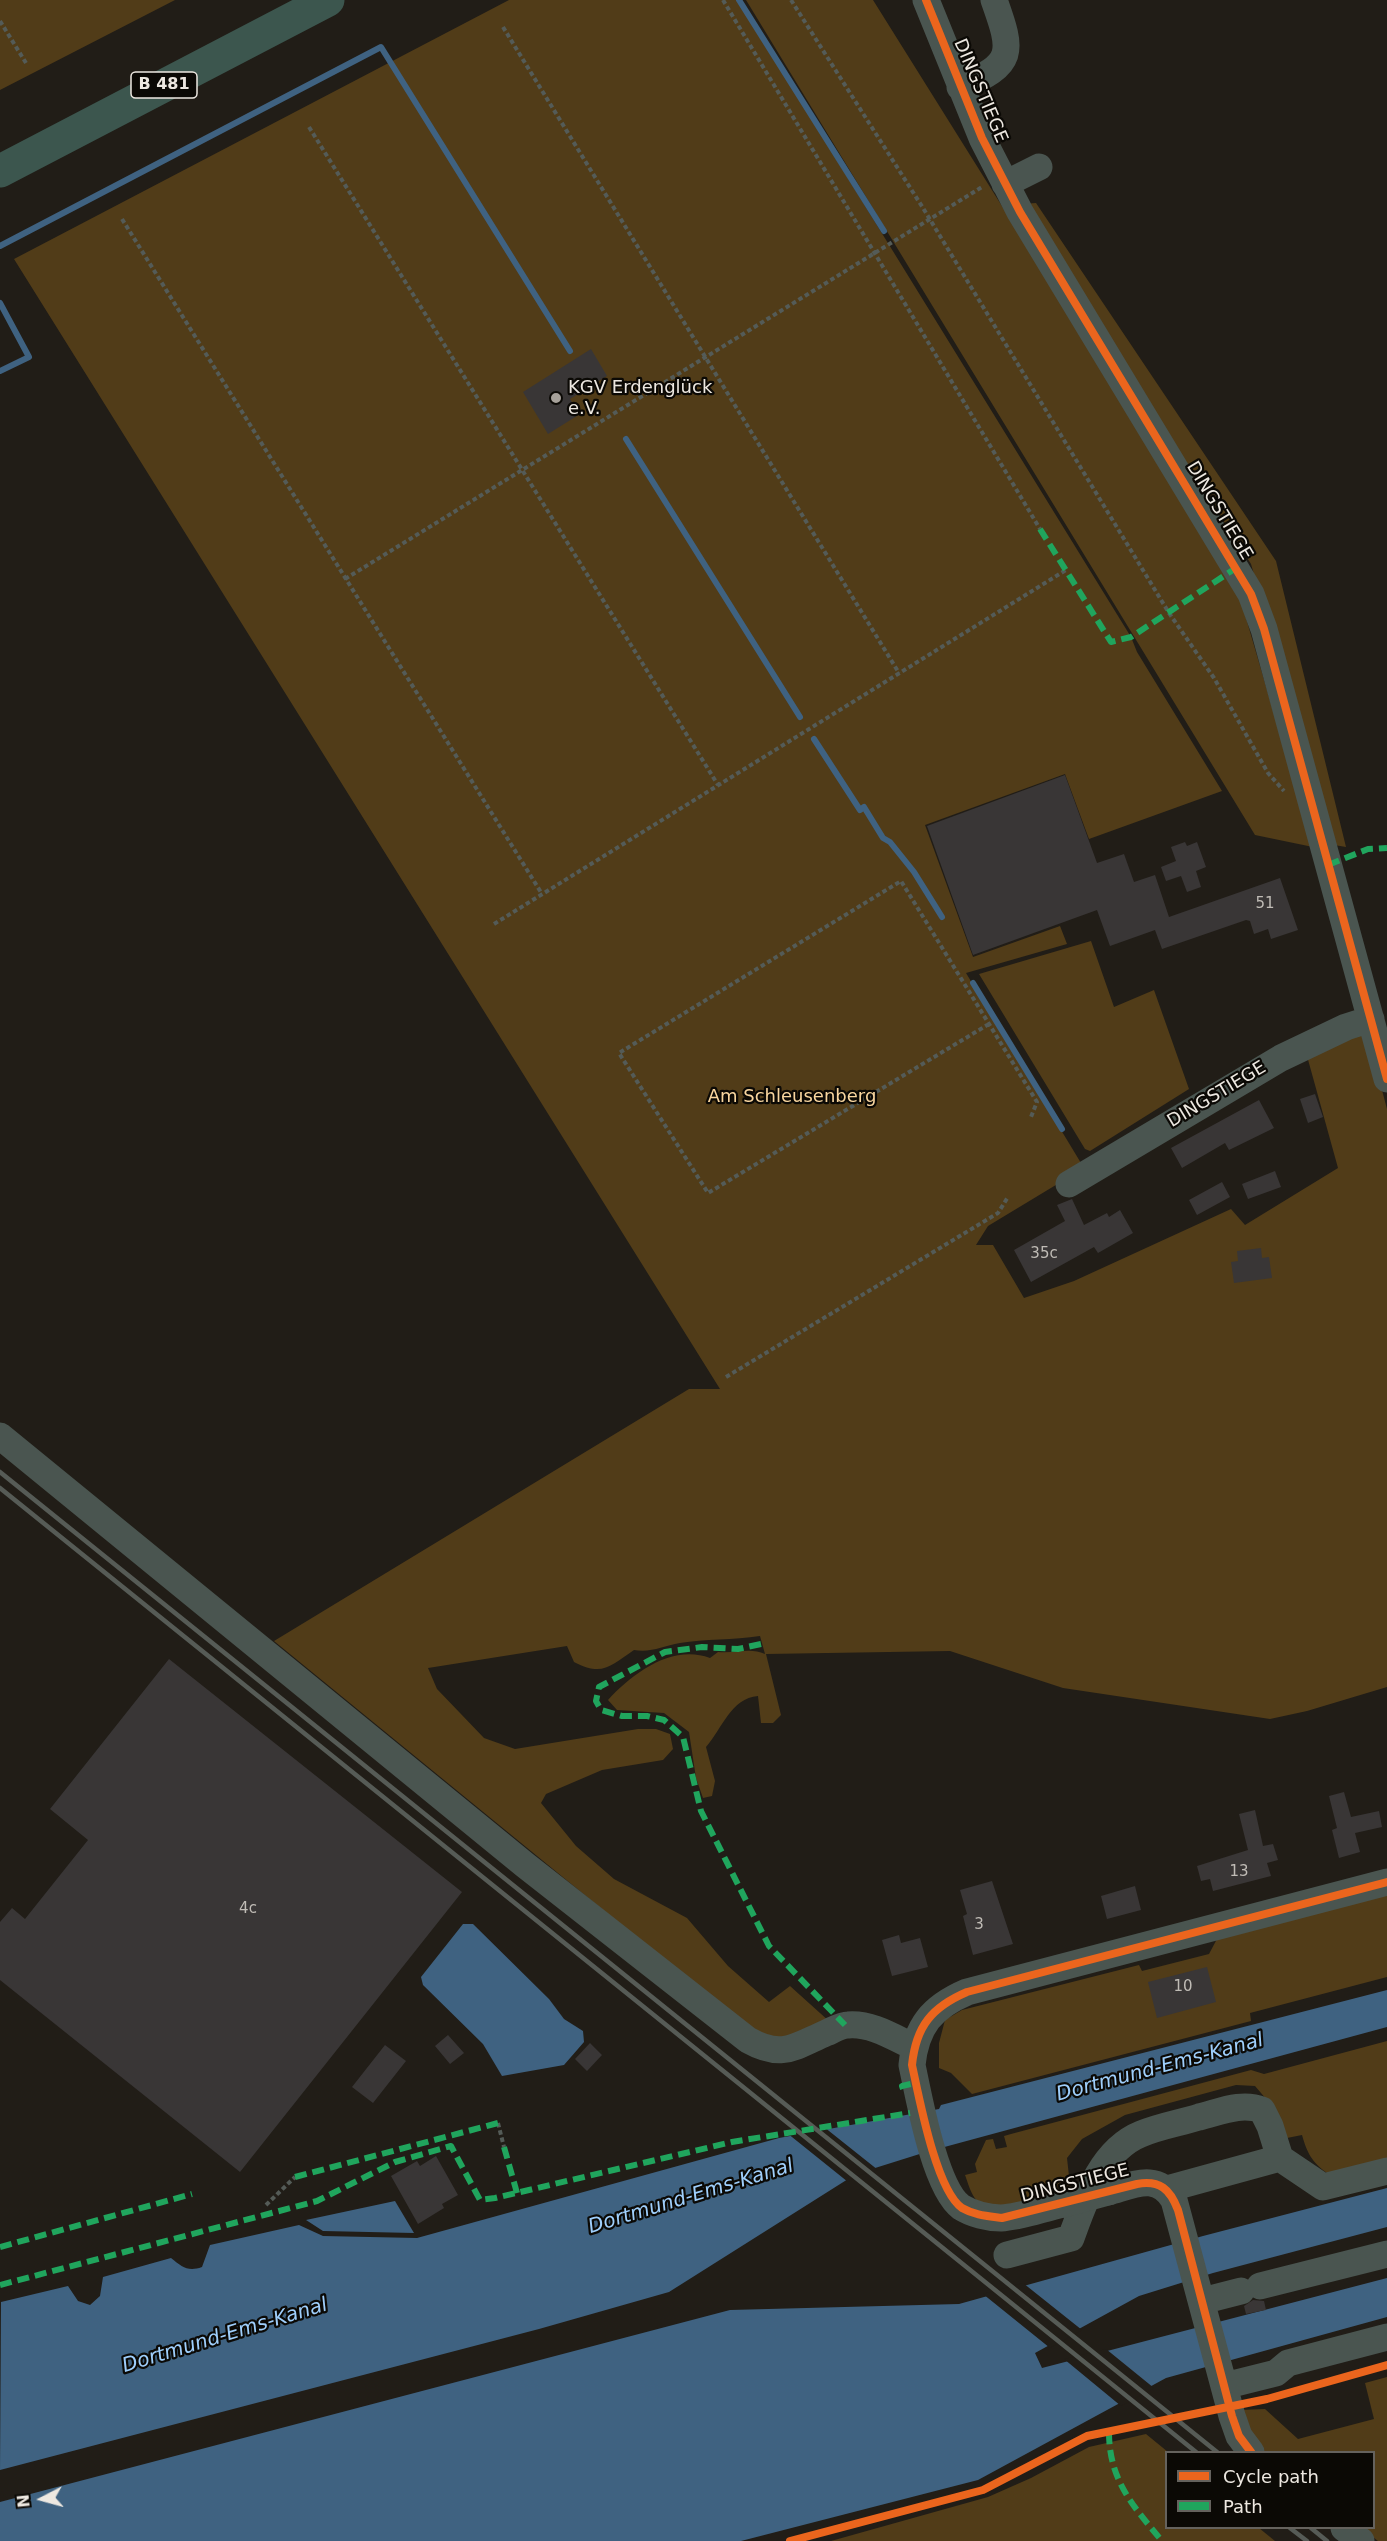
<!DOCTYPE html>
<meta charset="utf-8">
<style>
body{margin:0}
#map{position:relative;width:1387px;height:2541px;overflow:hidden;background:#211d17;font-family:"DejaVu Sans",sans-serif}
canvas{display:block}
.legend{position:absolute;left:1165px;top:2451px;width:210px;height:78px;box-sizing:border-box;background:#0b0905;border:2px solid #65625d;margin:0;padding:8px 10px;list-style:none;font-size:18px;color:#ede8e1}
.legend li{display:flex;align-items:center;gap:12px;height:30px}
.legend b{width:30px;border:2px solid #65625d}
.north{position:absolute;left:12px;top:2469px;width:60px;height:60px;-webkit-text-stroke:4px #0b0905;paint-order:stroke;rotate:264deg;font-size:16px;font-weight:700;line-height:24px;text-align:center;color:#ede8e1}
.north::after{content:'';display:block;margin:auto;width:21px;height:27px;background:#ede8e1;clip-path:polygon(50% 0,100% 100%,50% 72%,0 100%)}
</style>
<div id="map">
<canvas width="1387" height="2541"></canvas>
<ul class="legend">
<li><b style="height:8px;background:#eb651d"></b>Cycle path</li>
<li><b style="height:8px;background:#20a55d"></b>Path</li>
</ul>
<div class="north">N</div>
</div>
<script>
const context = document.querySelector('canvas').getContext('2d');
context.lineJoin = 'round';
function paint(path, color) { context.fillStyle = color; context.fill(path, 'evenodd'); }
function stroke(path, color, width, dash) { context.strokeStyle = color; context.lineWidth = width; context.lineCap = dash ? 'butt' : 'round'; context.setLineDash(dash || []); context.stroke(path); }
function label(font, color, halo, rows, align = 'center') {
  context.font = font + ' "DejaVu Sans",sans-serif'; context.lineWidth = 4.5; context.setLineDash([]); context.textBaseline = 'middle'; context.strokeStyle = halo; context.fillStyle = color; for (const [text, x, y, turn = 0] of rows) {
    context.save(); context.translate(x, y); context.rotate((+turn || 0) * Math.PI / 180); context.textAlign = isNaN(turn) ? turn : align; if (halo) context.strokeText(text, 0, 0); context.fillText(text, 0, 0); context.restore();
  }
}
paint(new Path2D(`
 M0 0H175L0 90Z
 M509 0H738L1131 637 1137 652 1222 791 1089 839 1065 774 925 825 973 957 1060 926 1067 944 966 973 1084 1168 988 1226 976 1245H993L1024 1298 1074 1281 1231 1209 1245 1225 1338 1168 1307 1056 1364 1022 1387 1109V1687L1307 1711 1270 1719 1063 1688 950 1651 766 1654 781 1715 773 1723H761L758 1696C731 1698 722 1729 706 1747L715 1781 712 1796 703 1798 696 1778 689 1732 664 1713 617 1710 608 1700C633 1673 672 1644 710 1658L718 1652C734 1654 750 1647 765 1654L760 1636C734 1640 704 1639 680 1643 663 1646 651 1653 634 1650 610 1666 603 1677 574 1662L567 1646 428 1668 437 1689 484 1738 515 1749 638 1729H656L670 1734 673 1749 663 1760 602 1770 546 1794 541 1803 576 1846 614 1879 687 1918 728 1966 769 2002 790 1986 830 2022 781 2042 756 2035 274 1641 689 1389H720L14 259Z
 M746 0H873L1234 577 1313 847 1255 835Z
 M1036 203 1276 561 1346 847 1334 845 1251 564 1022 204Z
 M1091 941 1114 1007 1154 990 1189 1089 1090 1151 1085 1149 979 974Z
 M1387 1892V1977L1250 2013 1251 2021 972 2094 951 2073 939 2068V2043L945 2020 962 2010 1139 1965 1142 1971 1209 1954 1218 1937Z
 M1387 2041V2165L1327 2173C1312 2162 1307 2153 1302 2135L1287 2138 1267 2100 1255 2086 1236 2085 1125 2115 1082 2139 1067 2158 1069 2176 1076 2184 1070 2193C1048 2199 1007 2215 985 2207 973 2202 969 2186 965 2175L977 2172 975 2164 986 2140 993 2139 996 2149 1007 2147 1004 2136 1011 2134 1251 2070 1264 2074Z
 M1387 2377V2541H1378L1361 2528H1374V2452H1262L1239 2410 1265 2409 1298 2439 1374 2419 1365 2383Z
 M1146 2434 1168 2452 1166 2528H1259L1275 2541H831L988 2497 1031 2478 1089 2447Z`), '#513c18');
paint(new Path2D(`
 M463 1924H473L549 1999 564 2019 583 2031 584 2042 564 2065 502 2076 483 2044 423 1985 421 1977Z
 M1387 1990V2027L926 2152 856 2174 669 2292 539 2329 0 2470 1 2302 68 2286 78 2301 90 2305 100 2296 103 2277 171 2258C182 2267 188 2272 202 2267L210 2245 299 2225 323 2236 417 2238 779 2138 939 2109 941 2105Z
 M1387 2188V2227L1213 2273 1139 2296 1035 2353 1042 2368 1387 2278V2317L1166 2378 978 2480 741 2541H0V2502L730 2310 959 2304 1203 2236Z
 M395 2201 414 2233 323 2231 306 2220Z`), '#3f6281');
paint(new Path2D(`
 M824 2127 878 2170 857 2176 848 2182 787 2133Z
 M1023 2283 1082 2330 1050 2348 983 2294Z
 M1106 2349 1154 2388 1121 2406 1064 2359Z`), '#211d17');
stroke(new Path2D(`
 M739 0 884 231
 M0 246 381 47 570 351
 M0 303 29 357 0 371
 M626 439 800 717
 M814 739 860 810 864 807 883 838 890 842 914 872 942 917
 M973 983 1062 1129`), '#3f6281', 6);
paint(new Path2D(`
 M591 349 607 376 570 399 580 414 548 434 523 392Z
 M1065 775 1097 863 1124 854 1134 882 1155 875 1169 917 1280 878 1298 930 1271 939 1268 929 1254 934 1250 921 1246 920 1162 949 1155 930 1110 946 1097 910 973 955 927 826Z
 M1185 842 1187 846 1197 842 1206 867 1196 871 1201 887 1187 892 1181 876 1166 881 1161 867 1176 861 1171 847Z
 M1315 1094 1323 1117 1308 1123 1300 1099Z
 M1259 1100 1274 1128 1229 1150 1225 1143 1182 1168 1171 1148Z
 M1275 1171 1281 1187 1248 1199 1242 1184Z
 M1222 1182 1230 1197 1197 1215 1189 1200Z
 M1072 1199 1084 1225 1107 1213 1109 1217 1120 1210 1133 1233 1098 1253 1094 1247 1031 1282 1014 1250 1065 1221 1057 1205Z
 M1261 1248 1262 1258 1269 1257 1272 1278 1234 1283 1231 1262 1238 1261 1237 1251Z
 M169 1659 462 1892 240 2172 0 1980V1922L12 1908 25 1919 88 1840 50 1809Z
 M1344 1792 1351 1817 1379 1811 1382 1827 1355 1833 1360 1852 1339 1858 1332 1830 1337 1828 1329 1796Z
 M1255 1810 1263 1846 1273 1844 1278 1860 1267 1863 1271 1876 1213 1891 1210 1879 1201 1881 1197 1866 1248 1850 1239 1814Z
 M992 1881 1013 1944 973 1955 963 1916 967 1914 960 1890Z
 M1135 1886 1141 1910 1107 1919 1101 1896Z
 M899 1935 901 1943 920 1938 928 1967 892 1976 882 1940Z
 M1207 1967 1216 2002 1157 2018 1148 1982Z
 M448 2035 464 2053 450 2064 435 2046Z
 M590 2043 602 2055 587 2071 575 2059Z
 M385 2045 406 2061 373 2103 352 2087Z
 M436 2156 458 2195 442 2204 444 2208 418 2224 391 2176 417 2161 420 2166Z
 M1253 2300 1264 2301 1266 2310 1246 2314 1244 2306Z`), '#393636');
stroke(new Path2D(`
 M723 0 1040 529
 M791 0 923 208 1169 613 1214 678 1268 773 1284 791
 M0 21 26 63
 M503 27 899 673
 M309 127 718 785
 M122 219 542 894
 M345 579 982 187
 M494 924 1066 570
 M989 1024 708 1193 619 1053 901 881 1037 1102 1031 1117
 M726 1377 998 1213 1008 1197
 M498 2123 504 2147
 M266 2205 295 2177`), '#545b57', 4, [4.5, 3]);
stroke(new Path2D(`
 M926 0 982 138 1020 212 1251 594 1264 629 1387 1079
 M960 87C1015 64 1013 53 994 0
 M1005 184 1039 167
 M1069 1184 1281 1058 1346 1027 1371 1019
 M0 1436 525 1865 748 2040C782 2059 794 2047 826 2033 833 2030 841 2025 848 2025 871 2023 893 2037 914 2047
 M1280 2158 1323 2187 1387 2171
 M1108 2192C1134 2185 1157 2172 1174 2200L1232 2416 1239 2436 1251 2452
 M1064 2204C1044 2208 1021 2217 1001 2218 988 2218 972 2214 961 2207 935 2188 919 2098 912 2065 916 2026 932 2007 967 1992L1387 1882
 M1007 2255 1071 2238C1085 2200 1101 2150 1141 2134 1160 2126 1180 2123 1199 2117 1220 2112 1241 2102 1262 2110L1270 2126 1280 2158 1167 2189
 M1260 2286 1387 2254
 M1202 2301 1241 2291
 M1224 2386 1276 2373 1288 2363 1387 2337
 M1344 2528 1361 2541`), '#4a5550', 27);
stroke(new Path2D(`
 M0 171 328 0`), '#3c564e', 33);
stroke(new Path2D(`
 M0 1472 1217 2452
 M0 1488 1196 2452
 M1290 2528 1307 2541
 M1311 2528 1327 2541`), '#565b56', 4.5);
stroke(new Path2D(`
 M1064 2204 1108 2192`), '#4a5550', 27);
stroke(new Path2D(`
 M1040 529 1111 642 1131 637 1236 568
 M1328 865 1368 849 1387 848
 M761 1644 738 1649 702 1647 665 1652 599 1687 596 1701 601 1710 622 1716H647L664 1720 683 1737 701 1811 769 1946 845 2025
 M903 2089 902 2086 915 2083
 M504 2147 517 2193
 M295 2177 498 2123
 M0 2247 192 2194
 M0 2285 317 2201 395 2162 451 2146 480 2200 495 2198 732 2142 910 2113
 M1109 2432C1109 2480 1133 2506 1162 2541`), '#20a55d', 6, [12, 6]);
stroke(new Path2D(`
 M926 0 982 138 1020 212 1251 594 1264 629 1387 1079
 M1251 2452 1239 2436 1232 2416 1178 2210C1170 2189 1160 2180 1137 2184L1002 2218C988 2216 974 2215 962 2208 936 2190 919 2097 912 2065 916 2026 932 2007 967 1992L1387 1882
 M790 2541 983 2490 1087 2436 1267 2399 1387 2365`), '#eb651d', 8);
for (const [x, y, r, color] of [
 [556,398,6,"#a6a19a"]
]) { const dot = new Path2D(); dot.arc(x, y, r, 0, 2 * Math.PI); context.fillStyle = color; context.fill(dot); stroke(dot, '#0b0905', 2); }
label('15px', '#c0bcb6', null, [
 ["51",1265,904],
 ["35c",1044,1254],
 ["13",1239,1872],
 ["4c",248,1909],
 ["3",979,1925],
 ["10",1183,1987]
]);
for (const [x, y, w] of [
 [164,85,66]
]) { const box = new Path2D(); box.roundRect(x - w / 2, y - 13, w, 26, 4.5); context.fillStyle = '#0b0905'; context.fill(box); stroke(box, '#ede8e1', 1.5); }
label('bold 16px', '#ede8e1', null, [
 ["B 481",164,85]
]);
label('18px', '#ede8e1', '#0b0905', [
 ["DINGSTIEGE",980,91,67],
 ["DINGSTIEGE",1219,511,59],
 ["DINGSTIEGE",1217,1095,-31],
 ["DINGSTIEGE",1075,2184,-14]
]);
label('18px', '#ede8e1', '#0b0905', [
 ["KGV Erdenglück",568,388],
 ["e.V.",568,409]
], 'left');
label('18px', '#f9d69f', '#0b0905', [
 ["Am Schleusenberg",792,1097]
]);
label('italic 20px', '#9fcffc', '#0b0905', [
 ["Dortmund-Ems-Kanal",1160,2068,-15],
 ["Dortmund-Ems-Kanal",691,2197,-17],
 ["Dortmund-Ems-Kanal",225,2336,-17]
]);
</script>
